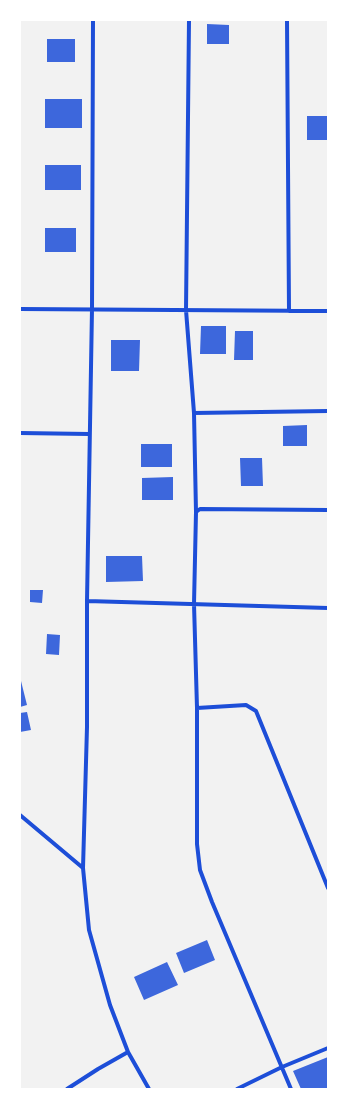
<!DOCTYPE html>
<style>
body{margin:0}
#map{position:relative;width:348px;height:1109px;overflow:hidden;background:#f2f2f2;font-family:"Public Sans",sans-serif}
canvas{display:block}
.frame{position:absolute;inset:0;border:21px solid #fff;pointer-events:none}
</style>
<div id="map">
<canvas width="348" height="1109"></canvas>
<div class="frame"></div>
</div>
<script>
const context = document.querySelector('canvas').getContext('2d');
context.lineJoin = 'round';
function paint(path, color) { context.fillStyle = color; context.fill(path, 'evenodd'); }
function stroke(path, color, width, dash) { context.strokeStyle = color; context.lineWidth = width; context.lineCap = dash ? 'butt' : 'round'; context.setLineDash(dash || []); context.stroke(path); }
paint(new Path2D(`
 M207 24 229 25V44H207Z
 M47 39H75V62H47Z
 M45 99H82V128H45Z
 M307 116H328V140H307Z
 M45 165H81V190H45Z
 M45 228H76V252H45Z
 M201 326H226V354H200Z
 M235 331H253V360H234Z
 M111 340H140L139 371H111Z
 M307 425V446H283V426Z
 M141 444H172V467H141Z
 M240 458H262L263 486H241Z
 M173 477V500H142V478Z
 M106 556H142L143 581 106 582Z
 M30 590H43L42 603 30 602Z
 M47 634 60 635 59 655 46 654Z
 M21 681 27 705 20 707V682Z
 M27 712 31 730 20 732V713Z
 M207 940 215 960 184 973 176 953Z
 M167 962 178 985 144 1000 134 977Z
 M328 1057V1089H301L293 1071Z`), '#3d67dc');
stroke(new Path2D(`
 M93 20 92 309 87 601V727L83 868 89 930 110 1005 128 1052 149 1089
 M189 20 186 310 194 413 196 512 194 604 197 708V844L200 870 212 902 291 1089
 M287 20 289 311
 M20 309 328 311
 M194 413 328 411
 M20 433 89 434
 M196 512 200 509 328 510
 M87 601 328 608
 M197 708 246 705 256 711 328 888
 M20 815 83 868
 M67 1089 98 1069 128 1052
 M237 1089 282 1067 328 1048`), '#1d4ed8', 4);
</script>
